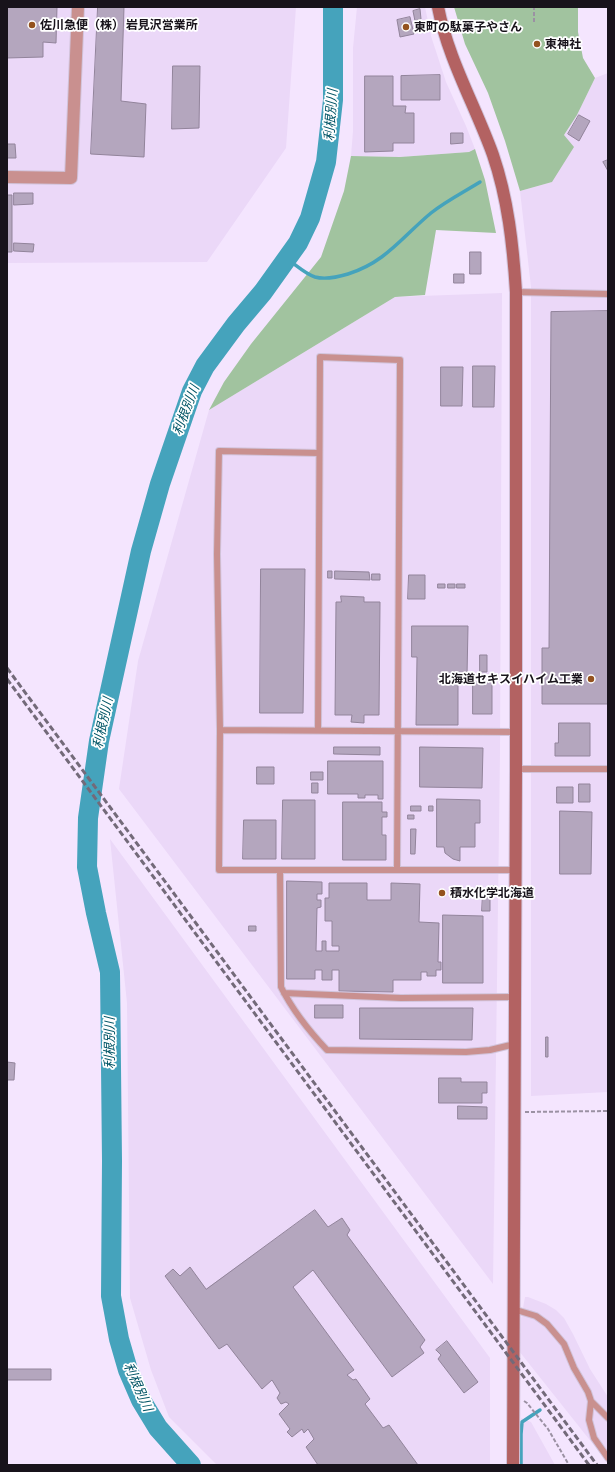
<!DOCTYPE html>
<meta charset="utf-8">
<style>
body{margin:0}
#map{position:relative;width:615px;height:1472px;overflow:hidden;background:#f4e5fe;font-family:"Asap Condensed",sans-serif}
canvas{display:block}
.frame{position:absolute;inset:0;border:8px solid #18131b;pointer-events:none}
</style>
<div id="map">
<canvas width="615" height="1472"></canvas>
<div class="frame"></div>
</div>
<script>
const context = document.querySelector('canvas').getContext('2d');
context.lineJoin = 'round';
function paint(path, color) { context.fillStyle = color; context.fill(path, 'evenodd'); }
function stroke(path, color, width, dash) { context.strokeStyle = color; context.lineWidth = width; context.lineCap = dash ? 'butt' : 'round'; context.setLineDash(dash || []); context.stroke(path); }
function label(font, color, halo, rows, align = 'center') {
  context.font = font + ' "Asap Condensed","Noto Sans JP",sans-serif'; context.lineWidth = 3.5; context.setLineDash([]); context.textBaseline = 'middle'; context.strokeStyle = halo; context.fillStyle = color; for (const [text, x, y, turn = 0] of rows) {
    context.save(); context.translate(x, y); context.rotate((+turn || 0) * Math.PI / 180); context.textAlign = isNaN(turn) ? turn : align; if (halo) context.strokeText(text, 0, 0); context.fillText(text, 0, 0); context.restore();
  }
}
paint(new Path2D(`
 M7 7H296L286 148 207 262 7 263Z
 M357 7H425L431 36 446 82 466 126 475 149 469 152 400 157 351 156 353 131V48Z
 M608 73V1092L531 1096V287L520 191 552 182 564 135 577 115 595 78Z
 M502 293 500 752 493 1284 119 789 138 661 209 410 395 297Z
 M110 839 490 1358V1465H217L169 1417 151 1370 130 1298 127 1003Z
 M525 1297H528L546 1304 556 1310 564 1318 573 1334 590 1369 608 1397V1463L519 1351 521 1319Z
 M521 1418 531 1422 555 1465H522Z`), '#ebd8f8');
paint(new Path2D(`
 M454 7H578V32L583 58 595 78 577 115 564 135 574 147 552 182 520 191 505 141 488 93 465 44Z
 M475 149 485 180 496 233 436 230 425 295 395 297 209 410 224 382 251 344 321 257 344 191 351 156 400 157 469 152Z`), '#a1c39f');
stroke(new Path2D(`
 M287 259C295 264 305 274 315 277 326 280 338 277 348 274 386 262 402 237 431 213 446 201 464 192 480 182
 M521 1465V1434L522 1422 540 1410`), '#45a3bc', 3.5);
stroke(new Path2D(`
 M191 1465 158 1428 141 1400 128 1370 119 1339 111 1296 112 1161 110 972 96 913 87 867 88 818 99 741 141 551 160 484 192 391 205 366 236 324 263 292 298 243 310 218 326 162 333 100V7`), '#45a3bc', 20);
const building = new Path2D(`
 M7 7H57L56 43 43 42V57L7 58Z
 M98 7H124L121 101 146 104 144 157 91 154Z
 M420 9 421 19 415 21 413 11Z
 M410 17 414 34 400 37 397 20Z
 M173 66H200L199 128 172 129Z
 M440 75V100H401V76Z
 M365 76H393V106H406L405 113H414V143H393V151L365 152Z
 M579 115 590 121 579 141 568 134Z
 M451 133H463V143L451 144Z
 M7 144H15L16 158H7Z
 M608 160V171L603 162Z
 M14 193H33V204L14 205Z
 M7 195H12V252H7Z
 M14 243 34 244 33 252 14 251Z
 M470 252H481V274H470Z
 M454 274H464V283H454Z
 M608 311V704H542V648H549L551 312Z
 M473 366H495L494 407H473Z
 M441 367H463L462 406H441Z
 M261 569H305L303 713H260Z
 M328 571H332V578H328Z
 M335 571 369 572 370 580 335 579Z
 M372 574H380V580H372Z
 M409 575H425V599H408Z
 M438 584H445V588H438Z
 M448 584H455V588H448Z
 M457 584H465V588H457Z
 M341 596 364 597V602H380L379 715H364V723L351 722 352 715H335L336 602H341Z
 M412 626H468L467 676H458V725H416L417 657H412Z
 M480 655H487V672H480Z
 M473 682H492V714H473Z
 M559 723H590V756H555V743H558Z
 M334 747H380V755L334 754Z
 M420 747 483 748 482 788 420 787Z
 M328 761H383V799H378V795H365V798H358V794H328Z
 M257 767H274V784H257Z
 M311 772H323V780H311Z
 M312 783H318V793H312Z
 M579 784H590V802H579Z
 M557 787H573V803H557Z
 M437 799 480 800V823H475V847H460V861L453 859 445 853 444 847H437Z
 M283 800H315V859H282Z
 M343 802H382V812H387V817H382V835H386V860H343Z
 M411 806H421V811H411Z
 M429 806H433V811H429Z
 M560 811 592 812 591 874H560Z
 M408 815H414V819H408Z
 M244 820H276V859H243Z
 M411 829H416L415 854H411Z
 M287 881 322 882V894H317V900H321V907L317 908 316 951H322V941H326V951H339V946H332V921H325V898H329V883H367V900H391V883L420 884 419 922 439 923 438 962H441V970H436V976H427V972H421V980H393V992L339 991V970H332V980H322V970H315V979H287Z
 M491 886H495V891H491Z
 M483 893H490V911H482Z
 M443 915 483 916V983H443Z
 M249 926H256V931H249Z
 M315 1005H343V1018H315Z
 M360 1008H473L472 1040 360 1039Z
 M546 1037H548V1057H546Z
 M7 1062 15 1063 14 1080H7Z
 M439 1078H461V1082H487V1093H482V1103H439Z
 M458 1106 487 1107V1119H458Z
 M315 1210 328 1227 342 1218 350 1230 347 1235 425 1340 420 1347 424 1353 392 1377 313 1270 293 1287 354 1370 347 1375 353 1380 356 1379 370 1399 365 1404 383 1428 389 1425 418 1465H318L306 1447 314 1439 308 1429 304 1433 302 1429 292 1437 287 1432 290 1429 279 1414 289 1404 286 1402 281 1404 277 1398 280 1393 272 1380 262 1389 227 1344 219 1349 165 1276 173 1269 180 1276 190 1267 206 1289Z
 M447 1341 478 1382 464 1393 438 1359 441 1355 436 1350Z
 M7 1369H51V1380H7Z`);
paint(building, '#b4a6be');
stroke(building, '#92849b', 1);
const lane = new Path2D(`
 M516 292 608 294
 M220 730 217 554 219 451 319 453
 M318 730 320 357 400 360 397 870
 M516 769H608
 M280 870 281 987C293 1011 309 1031 327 1050L466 1052 490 1050 515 1044
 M515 870H219L220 730 516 732
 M284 993 401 998 515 997
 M513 1309 536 1316 547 1324 564 1344 574 1368 588 1392 591 1401 589 1420 594 1438 608 1458
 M591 1401 608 1418`);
const street = new Path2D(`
 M7 177 71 178 78 7`);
const secondary = new Path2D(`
 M438 7C448 59 475 105 493 155 508 199 513 245 516 292V769L513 1465`);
stroke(lane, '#d1c3da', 8);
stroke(street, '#d1c3da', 14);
stroke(secondary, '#d1c3da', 14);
stroke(new Path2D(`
 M534 22V7
 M525 1112 608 1111
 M524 1401 527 1403 548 1429 569 1465`), '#9b91a3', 2, [4, 2]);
stroke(lane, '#c9908f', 6);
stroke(street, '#c9908f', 12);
stroke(secondary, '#b36262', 12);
stroke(new Path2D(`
 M7 668 597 1465
 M7 679 589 1465`), '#736a79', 3, [6, 3]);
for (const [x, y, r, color] of [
 [32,25,4,"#94521f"],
 [406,27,4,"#94521f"],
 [537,44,4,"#94521f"],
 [591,679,4,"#94521f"],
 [442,893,4,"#94521f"]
]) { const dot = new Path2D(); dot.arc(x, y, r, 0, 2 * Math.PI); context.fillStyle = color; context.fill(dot); stroke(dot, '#fff', 1.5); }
label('bold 12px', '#18131b', '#fff', [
 ["佐川急便（株） 岩見沢営業所",40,25],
 ["東町の駄菓子やさん",414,27],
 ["東神社",545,44],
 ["北海道セキスイハイム工業",583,679,"right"],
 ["積水化学北海道",450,893]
], 'left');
label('italic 13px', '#005465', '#fff', [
 ["利根別川",331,115,-86],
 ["利根別川",186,410,-69],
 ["利根別川",103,723,-78],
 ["利根別川",110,1043,-90],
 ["利根別川",138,1387,66]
]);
</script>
